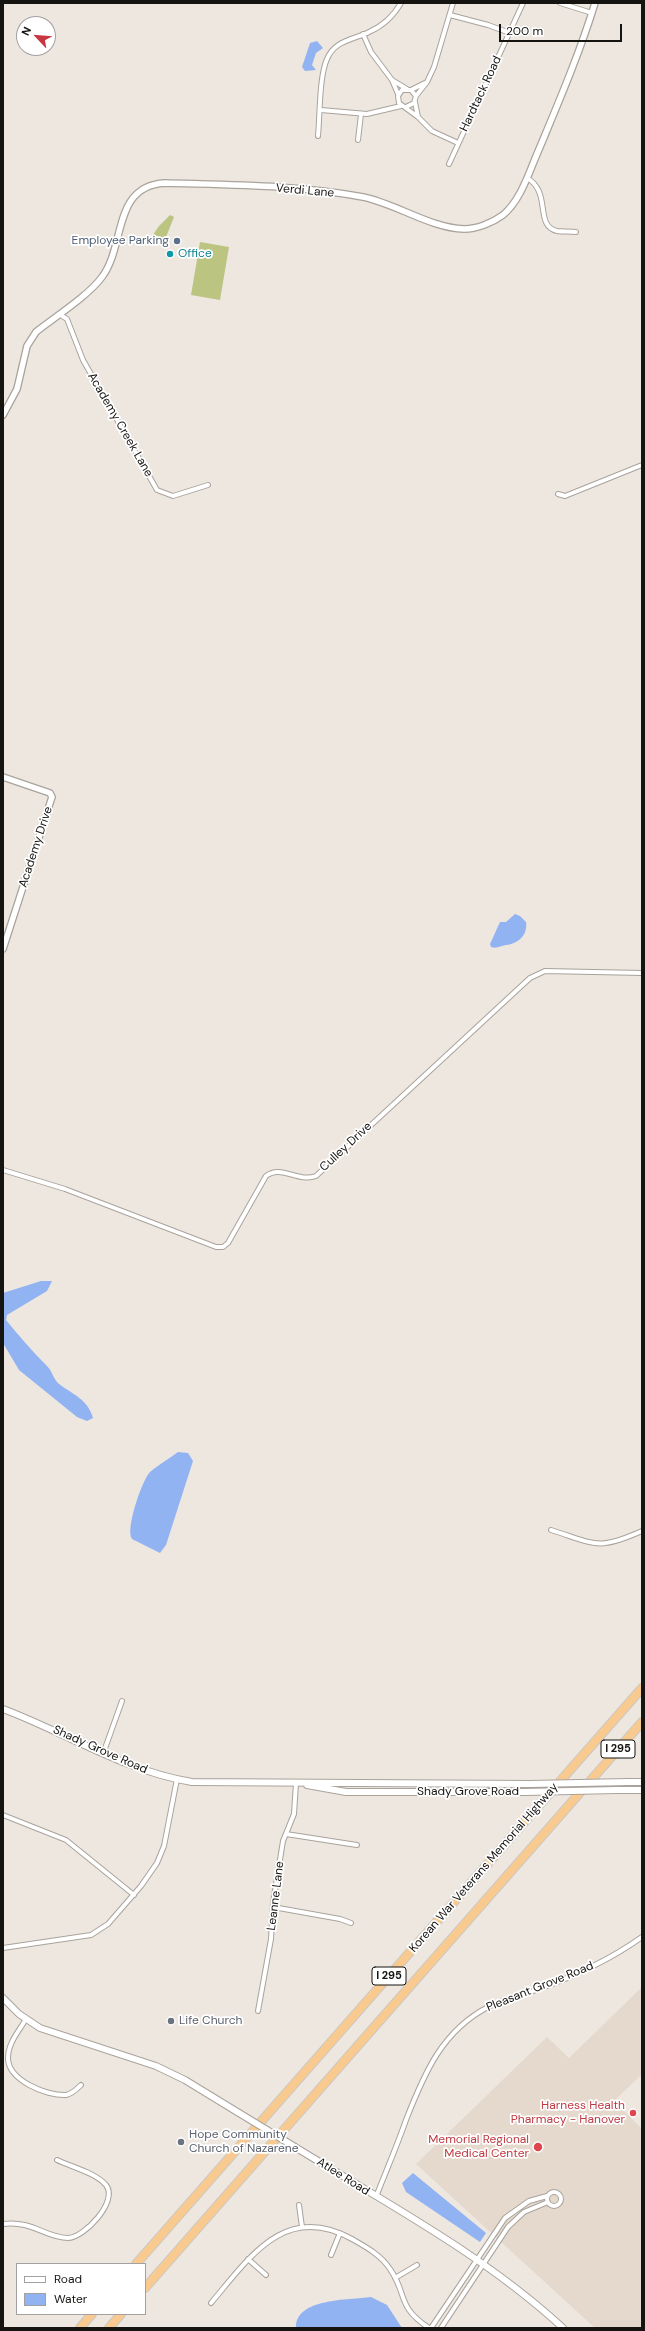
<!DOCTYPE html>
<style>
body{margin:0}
#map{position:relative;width:645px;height:2331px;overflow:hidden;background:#ede7e0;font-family:"DM Sans",sans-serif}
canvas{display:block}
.frame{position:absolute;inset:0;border:4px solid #161411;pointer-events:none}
.legend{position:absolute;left:16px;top:2263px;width:130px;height:52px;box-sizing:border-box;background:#fff;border:1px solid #a2a1a0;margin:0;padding:5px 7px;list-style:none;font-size:12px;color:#161411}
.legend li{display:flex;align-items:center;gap:8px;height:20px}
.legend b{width:20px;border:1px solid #a2a1a0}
.north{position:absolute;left:16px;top:16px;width:40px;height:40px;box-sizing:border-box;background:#fff;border:1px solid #a2a1a0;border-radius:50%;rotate:296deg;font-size:11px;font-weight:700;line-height:16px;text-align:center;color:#161411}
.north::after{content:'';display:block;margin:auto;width:14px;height:18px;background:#c73741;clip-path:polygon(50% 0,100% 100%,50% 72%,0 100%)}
.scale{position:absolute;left:499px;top:24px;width:123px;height:18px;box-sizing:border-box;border:2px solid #161411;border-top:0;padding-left:5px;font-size:12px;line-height:14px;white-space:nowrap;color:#161411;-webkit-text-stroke:3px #fff;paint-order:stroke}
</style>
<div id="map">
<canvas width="645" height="2331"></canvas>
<div class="frame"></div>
<ul class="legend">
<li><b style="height:5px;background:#fff"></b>Road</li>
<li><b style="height:11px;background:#92b3f2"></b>Water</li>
</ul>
<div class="north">N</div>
<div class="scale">200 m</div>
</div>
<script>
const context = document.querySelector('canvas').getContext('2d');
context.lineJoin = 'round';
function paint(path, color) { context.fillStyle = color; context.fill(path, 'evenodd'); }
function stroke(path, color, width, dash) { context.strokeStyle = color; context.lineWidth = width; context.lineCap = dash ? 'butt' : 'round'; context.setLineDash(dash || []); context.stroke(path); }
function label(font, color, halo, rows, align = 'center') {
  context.font = font + ' "DM Sans",sans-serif'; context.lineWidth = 3.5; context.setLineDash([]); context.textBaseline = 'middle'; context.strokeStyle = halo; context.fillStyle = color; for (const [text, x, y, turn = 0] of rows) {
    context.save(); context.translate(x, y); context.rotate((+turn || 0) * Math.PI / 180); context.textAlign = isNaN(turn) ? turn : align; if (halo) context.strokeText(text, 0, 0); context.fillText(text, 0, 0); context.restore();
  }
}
paint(new Path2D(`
 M641 1988 642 2074 614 2101 642 2129V2328H595L416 2164 547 2037 569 2058Z`), '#e4d9cc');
paint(new Path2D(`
 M170 215 174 217 164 242H148L159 226Z
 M200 242 229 247 220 300 191 295Z`), '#bbc481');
paint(new Path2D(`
 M317 41 323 48 316 53 312 65 316 70 305 71 302 67 310 43Z
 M515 914 520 916 526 922C528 935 518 944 506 945 500 946 497 949 491 947L490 944 500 922H506Z
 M41 1281H52L47 1291 7 1315 6 1320C19 1336 33 1352 47 1366 52 1371 54 1380 59 1384 72 1394 88 1399 93 1418L87 1421 77 1417 19 1370 3 1343V1293Z
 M178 1452 188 1453 193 1461 166 1545 160 1553 132 1539C125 1530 142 1480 150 1472 158 1465 169 1459 178 1452Z
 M413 2173 486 2233 480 2242 406 2192 402 2183Z
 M371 2297 387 2305 402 2328H296C295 2298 349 2300 371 2297Z`), '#92b3f2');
const minor = new Path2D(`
 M560 3 592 13
 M450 15 488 25 510 33
 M363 34 371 52 392 80
 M427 82 434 67 453 3
 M411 90 427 82 416 96
 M398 94 392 80 407 89
 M406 107 414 103 416 96 411 90H402L398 96 399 103 418 117 415 102
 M321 110 367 114 401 106
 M418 117 432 131 458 143
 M318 136C320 116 319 77 327 59 335 40 353 40 369 32 383 26 394 15 401 3
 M358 140 361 114
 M449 164 523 3
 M527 178C552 192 534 226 557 231 563 232 570 231 576 232
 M59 314 67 319 83 360 157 490 173 496 208 485
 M558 494 565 496 642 465
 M3 1170 65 1189 216 1247H223L228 1243 266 1176C281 1164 298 1183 316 1176L530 978 545 971 642 973
 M551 1530C596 1544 597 1551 642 1531
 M103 1754 122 1701
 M3 1815 66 1840 134 1895
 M286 1834 357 1845
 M273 1907 340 1919 351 1923
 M3 1948 91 1935 108 1924 141 1886 157 1863 164 1846 177 1779
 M258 2011 271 1939 273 1903 283 1841 294 1814 296 1783
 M26 2019C19 2031 8 2043 8 2058 8 2080 46 2096 66 2095 72 2094 77 2089 81 2085
 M547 2199a7 7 0 1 1 14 0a7 7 0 1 1-14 0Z
 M376 2197C386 2171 397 2146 406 2120 424 2074 442 2030 490 2006 506 1999 523 1995 539 1989 575 1976 611 1959 642 1937
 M299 2205 302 2227
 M3 2224C32 2220 46 2238 68 2238 84 2238 119 2201 106 2185 96 2173 72 2167 57 2160
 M331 2255 340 2233
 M248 2259 266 2275
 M395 2278 417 2265
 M211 2303C250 2257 285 2202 352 2239 366 2247 381 2255 390 2269 408 2295 396 2306 429 2328
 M431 2328 505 2218 529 2201 547 2196
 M441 2328 508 2227 524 2212 548 2202`);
const tertiary = new Path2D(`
 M3 415 17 389 27 346 36 332C55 317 88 296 102 277 126 245 112 186 165 183 229 185 301 185 363 197 397 204 430 228 464 229 477 229 492 223 503 215 522 199 530 169 540 147 560 99 580 52 595 3
 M3 777 50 793 52 797 3 949`);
const secondary = new Path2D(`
 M3 1709C67 1733 124 1771 192 1782L530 1784
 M628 1782H642
 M307 1785 346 1792H525
 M617 1790H642
 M3 1998 19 2014 40 2028 156 2066 185 2080 239 2113
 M295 2147C386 2203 484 2255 563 2328`);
const motorway = new Path2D(`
 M136 2264 642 1688
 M145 2288 642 1722
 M80 2328 92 2314
 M109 2328 121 2314`);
stroke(minor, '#a9a39c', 6);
stroke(tertiary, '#a9a39c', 8);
stroke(secondary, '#a9a39c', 8);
stroke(motorway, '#c7c7c6', 10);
stroke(minor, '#fff', 4);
stroke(tertiary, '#fff', 5.5);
stroke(secondary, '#fff', 6);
stroke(motorway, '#f9ca90', 8);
const secondaryBridge = new Path2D(`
 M530 1784 628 1782
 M525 1792 617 1790
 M239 2113 295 2147`);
stroke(secondaryBridge, '#a9a39c', 8, []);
stroke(secondaryBridge, '#fff', 6);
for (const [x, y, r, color] of [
 [177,241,4,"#5c6f8a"],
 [170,254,4,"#0f9aa8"],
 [171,2021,4,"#6b7280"],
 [633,2113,4,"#e0444e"],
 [181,2142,4,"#6b7280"],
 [538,2147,5,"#e0444e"]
]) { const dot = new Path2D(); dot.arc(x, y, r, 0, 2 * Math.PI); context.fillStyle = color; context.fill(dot); stroke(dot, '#fff', 1.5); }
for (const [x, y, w] of [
 [618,1749,34],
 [389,1976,34]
]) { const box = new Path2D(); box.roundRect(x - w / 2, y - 9, w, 18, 3); context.fillStyle = '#fff'; context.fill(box); stroke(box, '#161411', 1); }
label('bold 11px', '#161411', null, [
 ["I 295",618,1749],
 ["I 295",389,1976]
]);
label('12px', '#161411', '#fff', [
 ["Hardtack Road",481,94,-65],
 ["Verdi Lane",305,191,5],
 ["Academy Creek Lane",120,425,60],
 ["Academy Drive",36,847,-72],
 ["Culley Drive",346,1147,-43],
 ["Shady Grove Road",100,1750,24],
 ["Shady Grove Road",468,1792],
 ["Korean War Veterans Memorial Highway",484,1868,-49],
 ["Leanne Lane",276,1896,-83],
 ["Pleasant Grove Road",540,1987,-22],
 ["Atlee Road",343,2177,32]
]);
label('12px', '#4e5e75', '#fff', [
 ["Employee Parking",169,241]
], 'right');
label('12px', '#0d838f', '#fff', [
 ["Office",178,254]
], 'left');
label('12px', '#5b616d', '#fff', [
 ["Life Church",179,2021],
 ["Hope Community",189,2135],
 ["Church of Nazarene",189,2149]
], 'left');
label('12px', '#be3a42', '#fff', [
 ["Harness Health",625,2106],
 ["Pharmacy - Hanover",625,2120],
 ["Memorial Regional",529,2140],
 ["Medical Center",529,2154]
], 'right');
</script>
